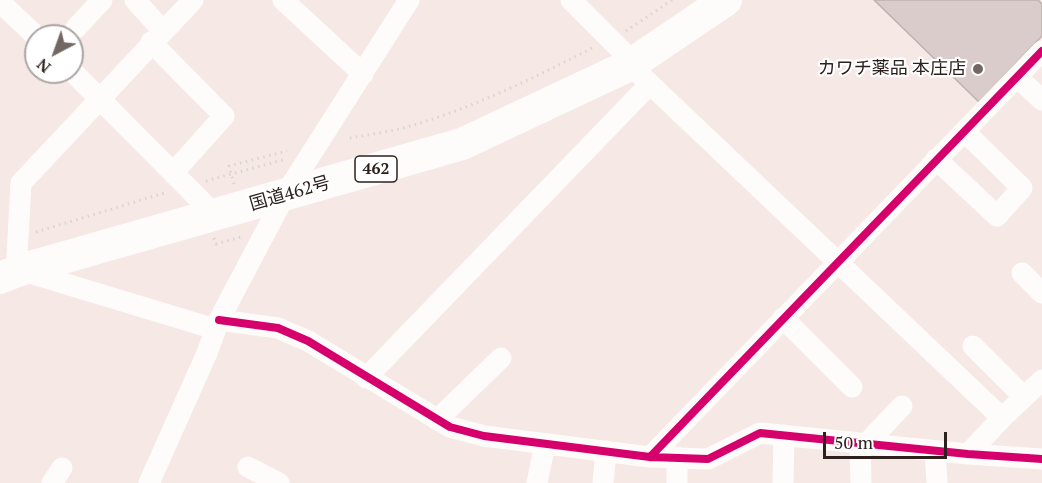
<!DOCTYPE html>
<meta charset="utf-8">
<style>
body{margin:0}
#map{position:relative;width:1042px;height:483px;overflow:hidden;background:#f6e8e5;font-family:"PT Serif",serif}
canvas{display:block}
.north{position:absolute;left:24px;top:24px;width:60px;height:60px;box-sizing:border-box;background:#fff;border:2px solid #aba6a5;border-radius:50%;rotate:221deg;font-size:16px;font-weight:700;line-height:24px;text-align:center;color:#2c211d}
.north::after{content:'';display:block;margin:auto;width:21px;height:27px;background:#736763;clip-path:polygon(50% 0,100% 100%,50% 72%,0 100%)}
.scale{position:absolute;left:823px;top:432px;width:124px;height:27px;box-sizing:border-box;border:3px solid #2c211d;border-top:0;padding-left:8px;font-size:18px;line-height:21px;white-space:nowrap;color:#2c211d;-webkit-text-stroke:4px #fff;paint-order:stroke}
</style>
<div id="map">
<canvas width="1042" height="483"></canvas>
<div class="north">N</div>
<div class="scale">50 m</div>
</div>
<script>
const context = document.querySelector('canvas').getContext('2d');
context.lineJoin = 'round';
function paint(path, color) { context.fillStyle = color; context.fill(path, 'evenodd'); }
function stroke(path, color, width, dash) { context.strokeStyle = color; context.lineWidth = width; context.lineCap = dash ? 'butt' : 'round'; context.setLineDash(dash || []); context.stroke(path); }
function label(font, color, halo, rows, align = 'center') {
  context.font = font + ' "PT Serif","Noto Sans JP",serif'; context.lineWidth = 4.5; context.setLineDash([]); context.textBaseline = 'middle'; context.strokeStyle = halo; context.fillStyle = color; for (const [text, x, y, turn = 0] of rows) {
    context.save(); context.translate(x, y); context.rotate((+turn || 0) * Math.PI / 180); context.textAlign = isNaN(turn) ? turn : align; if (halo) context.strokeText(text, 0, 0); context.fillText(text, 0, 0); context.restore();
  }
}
const building = new Path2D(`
 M874 0H1038L1042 4V36L979 102Z`);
paint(building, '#d9ccca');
stroke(building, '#bdb2af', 1.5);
stroke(new Path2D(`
 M626 31 672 0
 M350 138C372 134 396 131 417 124 479 105 536 77 594 47
 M206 181 286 159
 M234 184 229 166 287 151
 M36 232 168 192
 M214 238 216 244 241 237`), '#d9d5d4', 3, [1.5, 4.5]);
stroke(new Path2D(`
 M135 0 162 30
 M283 0 363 74
 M571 0 622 51
 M0 2 36 36
 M76 28 102 0
 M151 42 224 116 173 173
 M630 65 1002 418 968 454
 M72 71 215 215
 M1017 77 1042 100
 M936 159 997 216 1022 188 965 132
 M17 256 21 183 193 0
 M23 271 215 329
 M1022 273 1042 293
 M783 318 852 387
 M219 320 278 328 308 341 450 427 484 436 650 457 708 459 760 433 968 454 1042 459
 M973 346 1024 397
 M366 378 649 85
 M1002 418 1042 380
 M437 420 501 358
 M860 444 861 483
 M866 444 902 406
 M935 451 937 483
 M650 457 1042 51
 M248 467 279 483
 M52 483 62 468
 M149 483 207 353 219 320 285 195 409 0
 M537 483 545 444
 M603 483 606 451
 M677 483V457
 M783 483 784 435`), '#fefcfb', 21);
stroke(new Path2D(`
 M0 278 20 270 462 144 630 65 726 0`), '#fefcfb', 32);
stroke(new Path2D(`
 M219 320 278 328 308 341 450 427 484 436 650 457 708 459 760 433 968 454 1042 459
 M650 457 1042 51`), '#d6006c', 8);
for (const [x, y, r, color] of [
 [978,69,6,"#736763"]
]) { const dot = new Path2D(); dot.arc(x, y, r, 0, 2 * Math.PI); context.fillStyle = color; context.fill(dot); stroke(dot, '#fff', 2); }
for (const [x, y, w] of [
 [376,169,42]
]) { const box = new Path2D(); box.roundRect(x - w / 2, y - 13, w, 26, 4.5); context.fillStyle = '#fff'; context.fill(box); stroke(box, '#2c211d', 1.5); }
label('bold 16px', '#2c211d', null, [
 ["462",376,169]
]);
label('18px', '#2c211d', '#fff', [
 ["カワチ薬品 本庄店",966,69]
], 'right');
label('18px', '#2c211d', '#fff', [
 ["国道462号",290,194,-16]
]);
</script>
